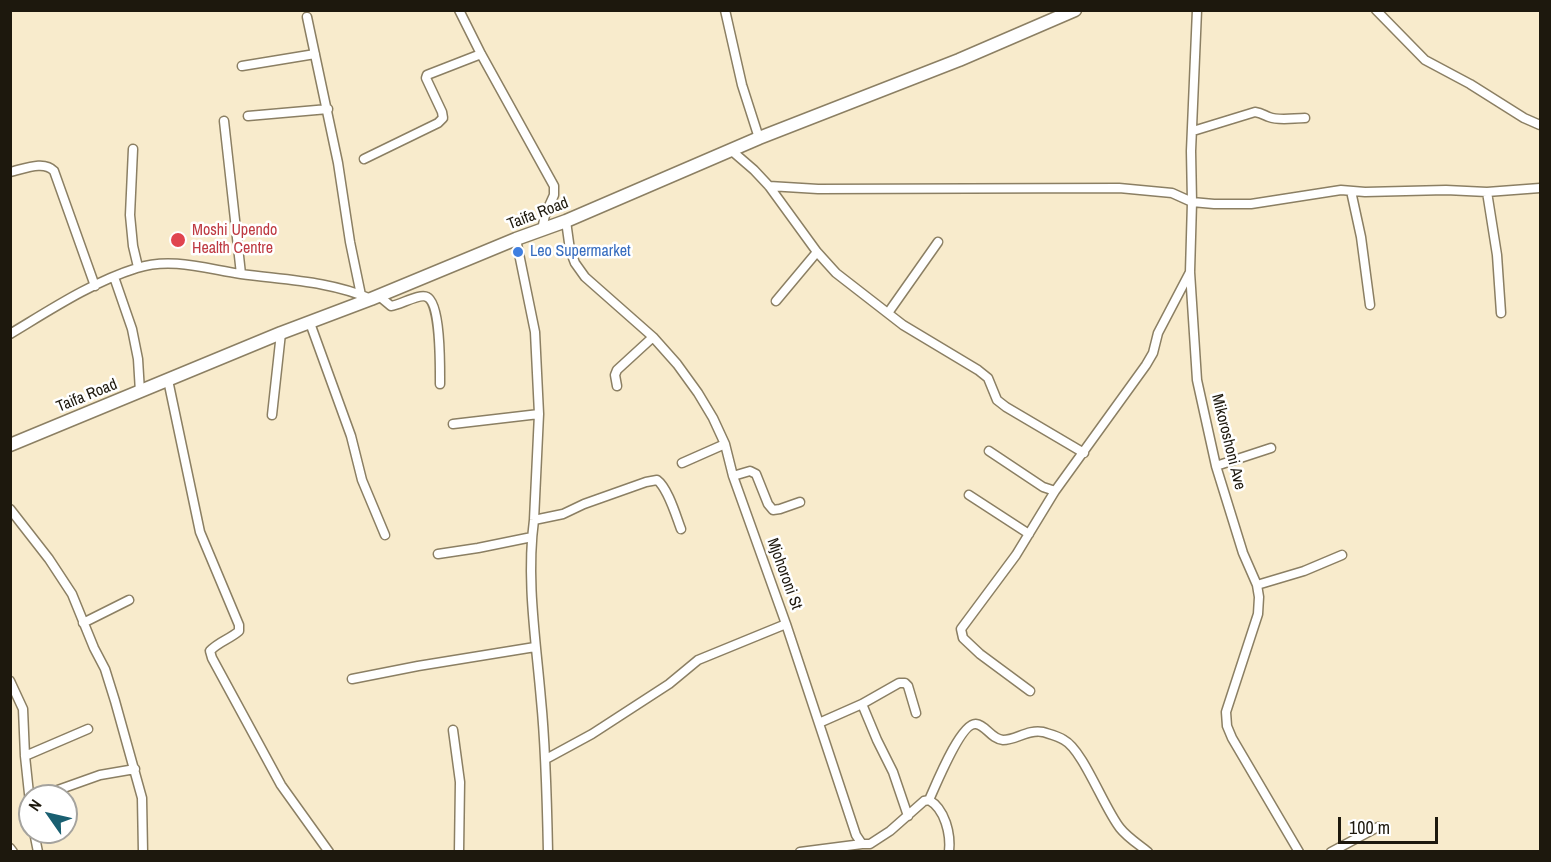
<!DOCTYPE html>
<style>
body{margin:0}
#map{position:relative;width:1551px;height:862px;overflow:hidden;background:#f8ebcc;font-family:"Archivo Narrow",sans-serif}
canvas{display:block}
.frame{position:absolute;inset:0;border:12px solid #1d180d;pointer-events:none}
.north{position:absolute;left:18px;top:784px;width:60px;height:60px;box-sizing:border-box;background:#fff;border:2px solid #a5a39e;border-radius:50%;rotate:304deg;font-size:16px;font-weight:700;line-height:24px;text-align:center;color:#1d180d}
.north::after{content:'';display:block;margin:auto;width:21px;height:27px;background:#195f71;clip-path:polygon(50% 0,100% 100%,50% 72%,0 100%)}
.scale{position:absolute;left:1338px;top:817px;width:100px;height:27px;box-sizing:border-box;border:3px solid #1d180d;border-top:0;padding-left:8px;font-size:18px;line-height:21px;white-space:nowrap;color:#1d180d;-webkit-text-stroke:4px #fff;paint-order:stroke}
</style>
<div id="map">
<canvas width="1551" height="862"></canvas>
<div class="frame"></div>
<div class="north">N</div>
<div class="scale">100 m</div>
</div>
<script>
const context = document.querySelector('canvas').getContext('2d');
context.lineJoin = 'round';
function stroke(path, color, width, dash) { context.strokeStyle = color; context.lineWidth = width; context.lineCap = dash ? 'butt' : 'round'; context.setLineDash(dash || []); context.stroke(path); }
function label(font, color, halo, rows, align = 'center') {
  context.font = font + ' "Archivo Narrow",sans-serif'; context.lineWidth = 5; context.setLineDash([]); context.textBaseline = 'middle'; context.strokeStyle = halo; context.fillStyle = color; for (const [text, x, y, turn = 0] of rows) {
    context.save(); context.translate(x, y); context.rotate((+turn || 0) * Math.PI / 180); context.textAlign = isNaN(turn) ? turn : align; if (halo) context.strokeText(text, 0, 0); context.fillText(text, 0, 0); context.restore();
  }
}
const minor = new Path2D(`
 M459 10 481 54 554 186V195L545 215 542 230
 M725 10 742 85 759 138
 M1197 10 1191 151 1192 202 1190 272 1197 380 1216 466 1243 553 1257 585 1259 597 1258 614 1226 712 1227 726 1232 738 1299 852
 M1376 10 1425 60 1470 84 1524 118 1540 125
 M307 17 338 163 350 242 361 295
 M242 66 315 54
 M248 116 328 109
 M224 121 241 274
 M1193 131 1255 112C1261 113 1264 115 1269 117 1279 121 1294 118 1305 118
 M133 149 130 215 133 246 138 267
 M732 151 754 170 769 186 817 252 836 273 903 325 978 370 988 378 997 400 1006 407 1084 453
 M364 159 438 123 443 118 442 112 426 78 427 75 481 54
 M10 172C24 169 44 160 54 171L95 286
 M769 186 818 189 1119 188 1172 193 1192 202 1214 204H1251L1341 190 1365 192 1446 190 1487 192 1540 188
 M1351 191 1361 237 1370 305
 M1487 192 1497 255 1501 313
 M566 221 570 250 575 263 585 277 653 337 677 364 698 393 713 418 725 444 733 476 786 624 856 835 862 844H870L890 831 924 801 929 800C945 809 951 834 949 852
 M516 239 535 332 539 414 534 520C526 580 536 640 541 700 546 750 547 801 548 852
 M114 277 132 329 138 359 140 392
 M379 296 391 306C400 305 420 293 427 297 441 303 440 369 440 384
 M776 301 817 252
 M888 313 938 242
 M310 323 351 436 362 480 385 535
 M10 334C50 310 92 282 137 268 171 257 207 269 241 274 285 280 330 281 371 299
 M168 380 200 532 239 625V631C230 639 218 642 210 651L212 658 281 785 329 852
 M617 386 615 375 617 370 653 337
 M272 415 281 333
 M453 424 539 414
 M989 451 1043 487 1055 491
 M682 463 725 444
 M1216 466 1271 448
 M733 476 750 471 756 474 768 504 773 510 780 509 800 502
 M969 495 1029 534
 M10 509 49 559 72 594 94 648 105 669 115 701 142 798 143 852
 M534 520 563 514 584 504 646 482 657 480C668 488 676 516 681 529
 M438 554 478 548 532 537
 M1257 585 1304 571 1342 555
 M83 623 129 600
 M352 679 418 666 535 647
 M10 681 23 709 25 756 30 803
 M1030 691 980 654 963 638 961 629 1016 555 1055 491 1146 365 1153 353 1158 333 1190 272
 M862 704 877 740 893 772 908 816
 M819 723 862 704 899 683H905L908 686 916 713
 M453 730 460 782 459 852
 M25 756 88 729
 M546 759 592 734 669 684 698 660 786 624
 M41 796 100 775 135 769
 M929 800C935 787 961 722 976 724 986 725 991 739 1003 740 1016 740 1028 729 1043 732 1049 734 1058 736 1064 740 1083 750 1104 808 1120 828 1127 837 1138 844 1148 852
 M34 832 38 852
 M10 848 13 852
 M800 852 862 844
 M1331 852 1378 827`);
const highway = new Path2D(`
 M10 445 281 333 371 299 516 239 566 221 759 138 959 60 1075 10`);
stroke(minor, '#8b7f63', 11);
stroke(highway, '#8b7f63', 15);
stroke(minor, '#fff', 8);
stroke(highway, '#fff', 12);
for (const [x, y, r, color] of [
 [178,240,8,"#e0444e"],
 [518,252,6,"#3f7fe0"]
]) { const dot = new Path2D(); dot.arc(x, y, r, 0, 2 * Math.PI); context.fillStyle = color; context.fill(dot); stroke(dot, '#fff', 2); }
label('16px', '#1d180d', '#fff', [
 ["Taifa Road",538,214,-21],
 ["Taifa Road",87,396,-22],
 ["Mikoroshoni Ave",1228,442,76],
 ["Mjohoroni St",784,574,70]
]);
label('16px', '#be3a42', '#fff', [
 ["Moshi Upendo",192,231],
 ["Health Centre",192,249]
], 'left');
label('16px', '#366cbe', '#fff', [
 ["Leo Supermarket",530,252]
], 'left');
</script>
